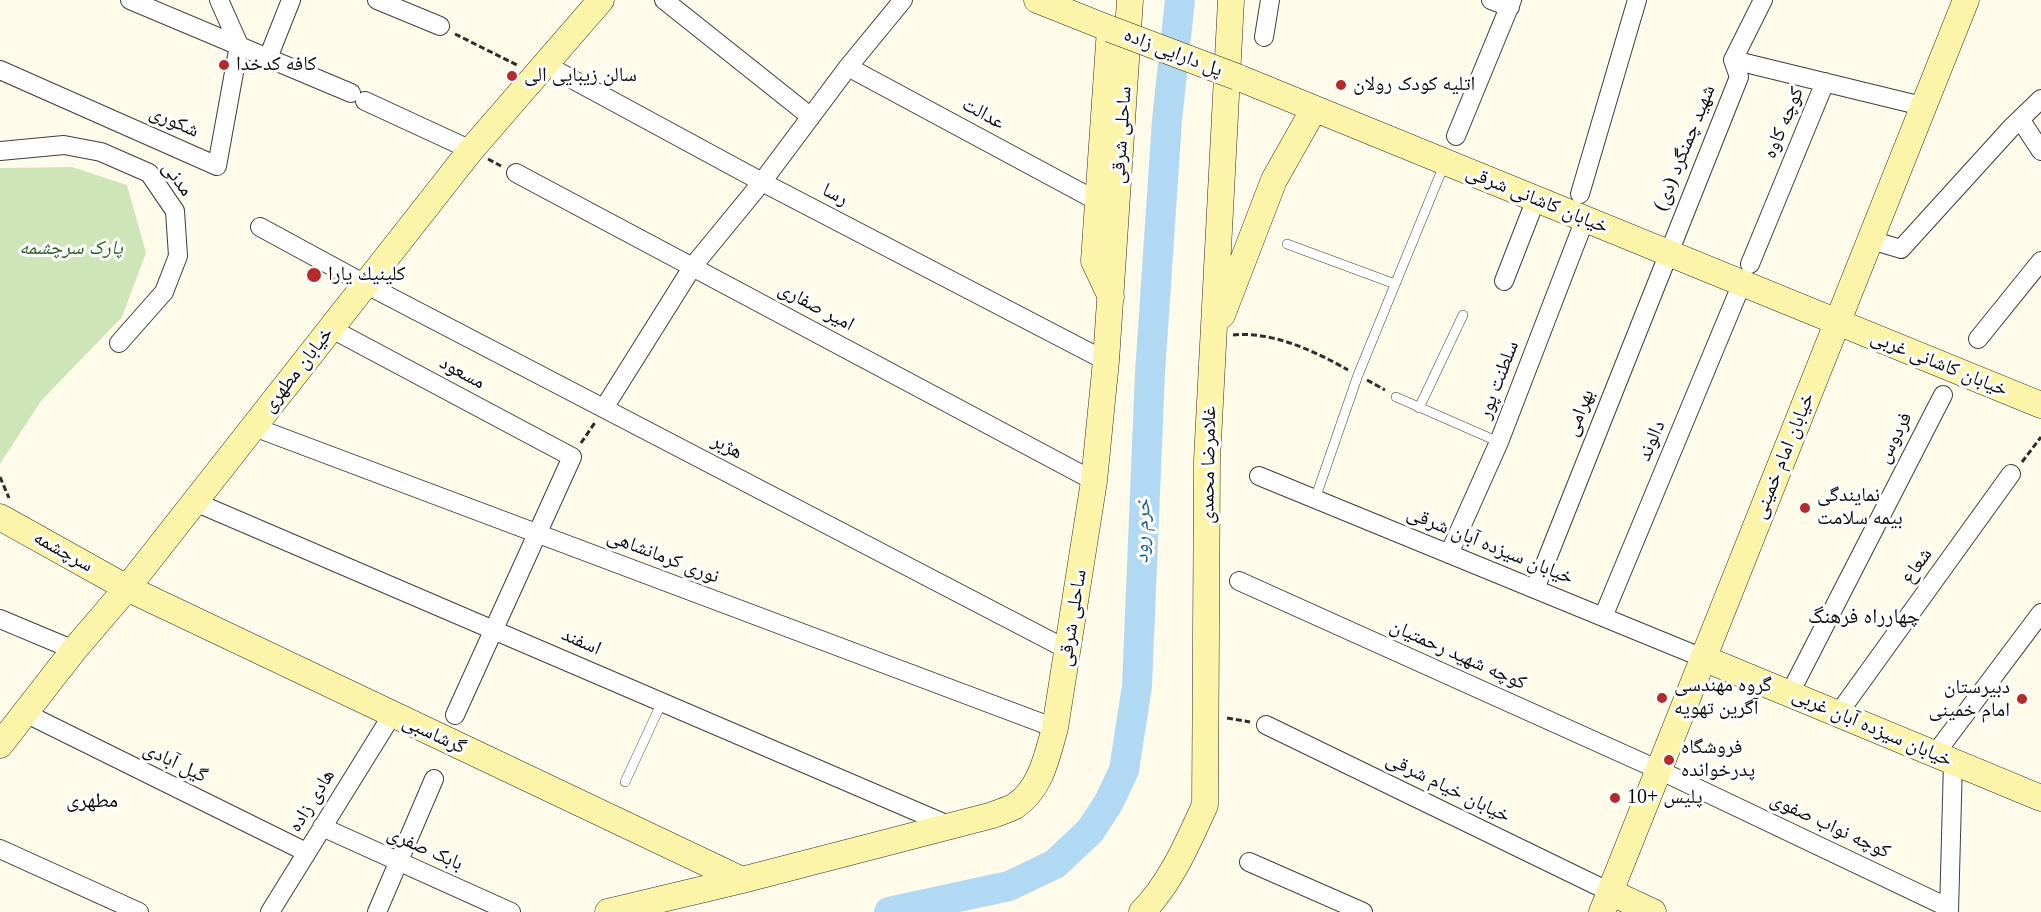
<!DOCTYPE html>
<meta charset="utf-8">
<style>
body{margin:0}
canvas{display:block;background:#fefbeb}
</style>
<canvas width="2041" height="912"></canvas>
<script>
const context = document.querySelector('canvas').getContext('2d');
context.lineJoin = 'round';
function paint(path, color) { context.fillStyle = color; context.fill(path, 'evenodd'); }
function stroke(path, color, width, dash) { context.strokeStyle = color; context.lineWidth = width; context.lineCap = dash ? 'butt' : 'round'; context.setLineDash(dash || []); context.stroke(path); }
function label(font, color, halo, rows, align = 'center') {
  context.font = font + ' "Times New Roman","Noto Naskh Arabic",serif'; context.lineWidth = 6; context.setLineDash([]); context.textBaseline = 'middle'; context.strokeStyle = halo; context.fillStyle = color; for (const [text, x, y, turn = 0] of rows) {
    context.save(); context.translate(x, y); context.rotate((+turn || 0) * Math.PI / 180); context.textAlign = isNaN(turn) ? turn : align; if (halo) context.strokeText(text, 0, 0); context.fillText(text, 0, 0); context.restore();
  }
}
paint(new Path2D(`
 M72 167 127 185 146 253 122 317 41 401 0 464V168Z`), '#cee6b7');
stroke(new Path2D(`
 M889 912 1009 886 1055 864 1090 831 1109 802 1124 770 1137 686 1150 373 1167 120 1180 0`), '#b2d9f3', 30);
const lane = new Path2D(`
 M1287 244 1395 284
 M1396 397 1499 442
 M1419 408 1463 315
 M1315 499 1358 375 1444 165
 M625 782 662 702`);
const street = new Path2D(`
 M130 0 351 93
 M377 0 440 26
 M664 0 811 117
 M1491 0 1510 7
 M1763 0 1733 60 1922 106
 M1264 37 1270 0
 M268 58 291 0
 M546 65 762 182 1106 361
 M848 67 1097 201
 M0 70 217 166 239 45 219 0
 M365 101 471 150
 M2020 119 2041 151
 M1456 136 1512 0
 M0 151 64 145 101 152 149 173 175 211 178 256 164 292 119 343
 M516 173 1094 481
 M1580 194 1637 0
 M260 227 365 284 1068 650
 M1871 240 1901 249 2011 128 2041 99
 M1750 264 1825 82
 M1504 281 1536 199
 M330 328 572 457 455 715
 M1978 339 2041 261
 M604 408 693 266 762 182 848 67 903 0
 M254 427 1055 728
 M1259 476 1703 658
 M195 502 948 825
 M1449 554 1499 442 1585 219
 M1239 581 1659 770 1949 908
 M1535 589 1739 77 1733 60
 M1603 617 1742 283
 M0 619 74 650
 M1790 693 1943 395
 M25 713 306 852
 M1838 714 2011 474
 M1266 725 1610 892
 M1935 754 2041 613
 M322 827 511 912
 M0 849 139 912
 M1249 862 1363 912
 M270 912 392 715
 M377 912 434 779
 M1949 912 1953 762`);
const secondary = new Path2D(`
 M1037 0 1110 29 1094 261 1111 297
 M1237 77 2041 405
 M1222 315 1274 180 1314 109
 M0 517 127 588 742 880
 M1703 658 2041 798
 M0 745 74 650 127 588 471 150 601 0
 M1610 892 1653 912
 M608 912 742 880 993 815C999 812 1008 810 1015 806 1041 789 1047 756 1055 728L1094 481 1106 361 1130 0
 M1142 912C1171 883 1188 842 1205 805L1207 460 1231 0
 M1602 912 1966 0`);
stroke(lane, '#3e3e3e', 10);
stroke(street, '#3e3e3e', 20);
stroke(secondary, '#2d2d2d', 27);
stroke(new Path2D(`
 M455 34 517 65
 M488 159 501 166
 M1233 335C1272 331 1315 351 1348 370
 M1367 380 1385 390
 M581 443 596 421
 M2022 462 2041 437
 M0 477 9 498
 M1227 718 1250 722`), '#2d2d2d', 3, [6, 3]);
stroke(lane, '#fff', 9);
stroke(street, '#fff', 18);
stroke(secondary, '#fbf4a9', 26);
const secondaryBridge = new Path2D(`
 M1110 29 1237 77`);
stroke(secondaryBridge, '#2d2d2d', 27, []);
stroke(secondaryBridge, '#fbf4a9', 26);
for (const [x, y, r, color] of [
 [224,65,6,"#b42b2e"],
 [512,76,6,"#b42b2e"],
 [1341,85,6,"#b42b2e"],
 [314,275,8,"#b42b2e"],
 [1805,508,6,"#b42b2e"],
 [1662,698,6,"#b42b2e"],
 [2022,699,6,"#b42b2e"],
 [1669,760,6,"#b42b2e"],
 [1615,798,6,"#b42b2e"]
]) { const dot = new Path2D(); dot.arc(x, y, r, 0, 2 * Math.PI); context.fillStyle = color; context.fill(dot); stroke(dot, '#fff', 2); }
label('20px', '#0b0b0b', '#fff', [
 ["پل دارایی زاده",1173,53,21],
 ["عدالت",983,114,28],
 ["شکوری",174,122,24],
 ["کوچه کاوه",1784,123,-67],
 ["ساحلی شرقی",1122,135,-86],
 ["شهید چمنگرد (دی)",1685,148,-68],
 ["مدنی",177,179,54],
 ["رسا",835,195,27],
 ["خیابان کاشانی شرقی",1537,200,22],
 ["امیر صفاری",816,307,28],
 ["خیابان کاشانی غربی",1939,364,22],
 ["خیابان مطهری",298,370,-52],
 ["مسعود",462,373,28],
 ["سلطنت پور",1499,380,-69],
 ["بهرامی",1580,413,-68],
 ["فردوس",1895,438,-63],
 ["دالوند",1652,441,-67],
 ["هژبر",727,447,28],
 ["خیابان امام خمینی",1784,456,-68],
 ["غلامرضا محمدی",1209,465,-89],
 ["خیابان سیزده آبان شرقی",1490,546,22],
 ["سرچشمه",63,552,29],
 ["نوری کرمانشاهی",663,557,21],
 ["شعاع",1917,566,-54],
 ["ساحلی شرقی",1073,618,-81],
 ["اسفند",581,642,24],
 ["کوچه شهید رحمتیان",1458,655,24],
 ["خیابان سیزده آبان غربی",1872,728,23],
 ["گرشاسبی",434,735,25],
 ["گیل آبادی",175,763,26],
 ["خیابان خیام شرقی",1448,788,26],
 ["هادی زاده",312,801,-58],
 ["کوچه نواب صفوی",1830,826,25],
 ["بابک صفری",425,849,24]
]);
label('20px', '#0b0b0b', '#fff', [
 ["کافه کدخدا",236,65],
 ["سالن زیبایی الی",524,76],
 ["اتلیه کودک رولان",1353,85],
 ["كلينيك يارا",328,275],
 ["نمایندگی",1817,496],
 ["بیمه سلامت",1817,519],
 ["گروه مهندسی",1674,686],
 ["آگرین تهویه",1674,709],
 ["دبیرستان",2010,688,"right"],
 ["امام خمینی",2010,711,"right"],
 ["فروشگاه",1681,748],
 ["پدرخوانده",1681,771],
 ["پلیس +10",1627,798]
], 'left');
label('italic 20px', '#2b5f1f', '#fff', [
 ["پارک سرچشمه",71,249]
]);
label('italic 21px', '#1b5e96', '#fff', [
 ["خرم رود",1143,531,-88]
]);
label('21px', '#0b0b0b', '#fff', [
 ["چهارراه فرهنگ",1864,617],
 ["مطهری",92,801]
]);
</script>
